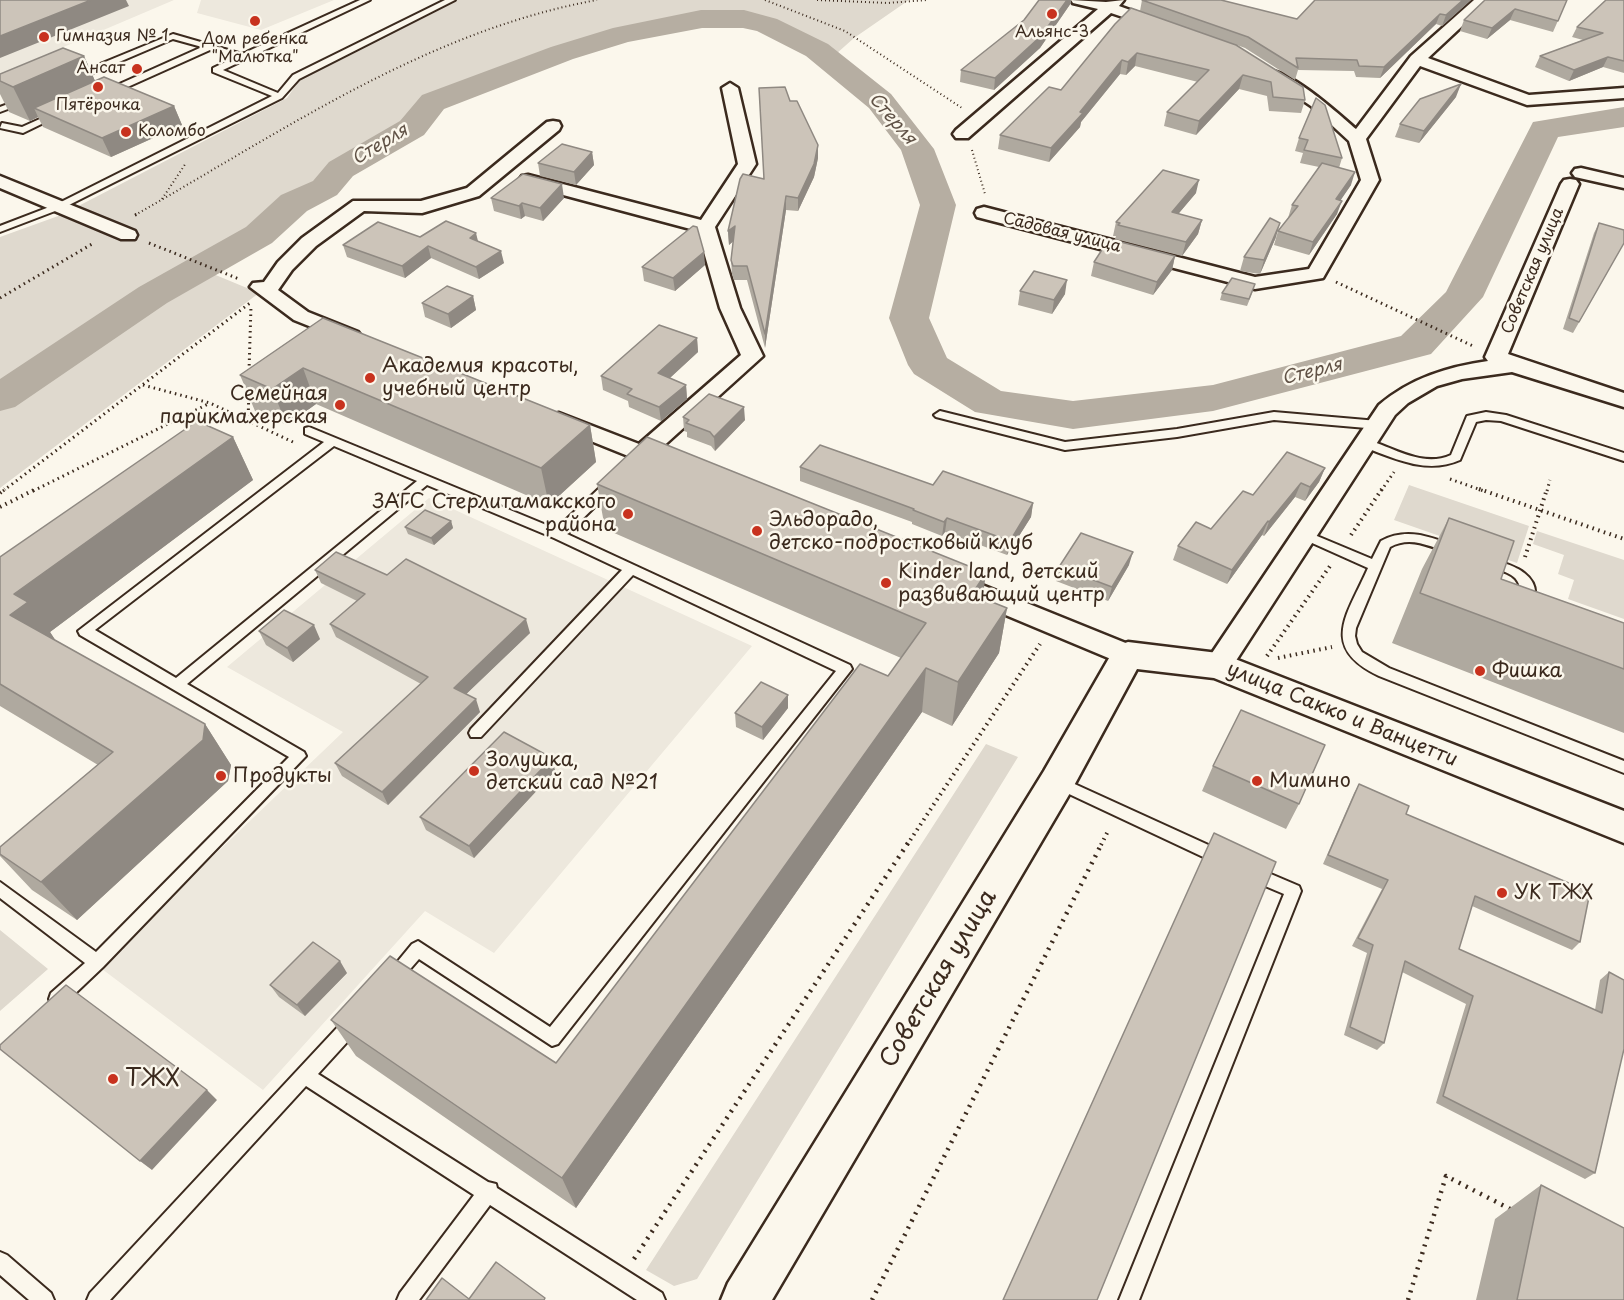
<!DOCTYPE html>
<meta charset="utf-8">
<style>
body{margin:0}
canvas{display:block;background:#fbf7ec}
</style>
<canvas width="1624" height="1300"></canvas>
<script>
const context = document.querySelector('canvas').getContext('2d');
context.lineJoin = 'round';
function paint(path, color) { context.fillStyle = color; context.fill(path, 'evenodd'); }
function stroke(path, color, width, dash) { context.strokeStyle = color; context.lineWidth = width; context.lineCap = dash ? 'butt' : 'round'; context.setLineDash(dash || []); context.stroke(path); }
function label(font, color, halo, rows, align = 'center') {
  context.font = font + ' "Playpen Sans",sans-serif'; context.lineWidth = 5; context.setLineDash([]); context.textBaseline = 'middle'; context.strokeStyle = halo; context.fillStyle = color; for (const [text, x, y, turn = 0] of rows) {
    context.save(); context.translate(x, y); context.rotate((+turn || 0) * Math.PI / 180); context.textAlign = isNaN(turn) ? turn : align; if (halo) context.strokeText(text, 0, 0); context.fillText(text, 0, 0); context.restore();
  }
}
paint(new Path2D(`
 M0 0H174L0 74Z
 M201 0H334L261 30 197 13Z
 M429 498 752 646 494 953 425 911 263 1090 98 966 343 732 227 667Z`), '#ede8dd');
paint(new Path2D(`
 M457 0H909L854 38 836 54 773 22 743 15 707 14 678 21 619 31 574 44 450 92 425 99 405 124 333 164 315 185 289 200 250 233 145 293 0 389V237L61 215 287 98 301 78Z
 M206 271 259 293 0 488V409Z
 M1409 485 1529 526 1517 563 1394 520Z
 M1537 531 1624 560V619L1568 599 1574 580 1558 574 1564 555 1533 544Z
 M986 744 1018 757 697 1279 674 1286 646 1270Z
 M0 930 48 969 0 1011Z`), '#dfd9ce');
paint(new Path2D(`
 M701 10H744L777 19 828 44 891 94 934 149 956 205 929 318 947 358 1001 391 1073 401 1213 385 1401 336 1446 292 1533 122 1624 107V127L1558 137 1483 297 1431 354 1213 411 1073 429 975 412 914 374 908 365 889 318 920 205 901 150 869 108 806 56 757 31 743 28H702L628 42 573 59 444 109 424 135 353 176 337 195 307 211 272 243 167 303 15 407 0 411V379L139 287 246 227 281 195 313 181 329 162 400 121 422 95 551 47 613 28Z`), '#b6aea2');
const lane = new Path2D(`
 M360 0H370L223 70 278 93 293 75 445 0H455L299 79 282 98 63 208 0 232V226L57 204 272 96 213 72V68L236 57 210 50 112 94H106V90L202 47 173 39 77 80H71V76L173 34 242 54Z
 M21 99 25 101 24 103 0 112V107Z
 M53 113 60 115 23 133 0 128 2 123 22 127Z
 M940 411 1065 442 1177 429 1274 412 1378 421 1384 425 1378 429 1274 420 1177 437 1065 450 936 417 934 415Z
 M1486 412 1506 415 1624 453V461L1501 421 1486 420 1476 422 1460 460C1426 475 1394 458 1361 446L1359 443 1365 439C1393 447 1422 468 1451 455L1467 416Z
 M309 427 556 529 609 479H617L619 482 617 485 567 534 850 665 852 669 558 1044 552 1046 419 959 398 983 392 986 386 983 384 978 412 944 418 941 550 1027 836 671 633 575 481 737H471L469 733 471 729 622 570 554 538 427 485 187 684 304 752 306 756 103 967 63 1005 57 1007 51 1005 49 999 51 993 85 963 0 898V882L96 952 289 757 80 635 78 631 324 442 305 434V428ZM334 446 417 481 176 678 95 630Z
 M1305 531 1372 559 1381 541C1407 527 1431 537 1457 547L1459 550 1457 553 1453 554C1432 548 1412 535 1390 547L1356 628 1355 636 1357 644 1362 652 1389 668 1624 761V773L1379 676C1318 647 1348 614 1368 568L1301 538 1299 535 1301 532Z
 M1488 558C1513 565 1546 575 1532 608L1527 610 1520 605C1524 573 1510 574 1484 565L1482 562Z
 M1057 776 1226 853 1229 858 1226 863 1221 865 1216 863 1052 786 1050 782 1052 778Z
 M1252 866 1299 886 1301 891 1139 1300H1119L1284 894 1246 878 1244 873 1246 868Z
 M354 1014 360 1016 363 1022 360 1028 318 1074 488 1182 496 1184 497 1188 662 1293 665 1300H637L490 1205 419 1300H397L400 1293 474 1195 306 1086 110 1300H87L90 1293 348 1016Z
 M0 1252 7 1255 51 1293 54 1300H29L0 1275Z`);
const street = new Path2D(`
 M1071 0 1106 2 1124 0 1119 6 1166 23 1168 26 1161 30 1111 13 968 138H956L953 134 956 130 1098 9 1073 3Z
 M1474 0H1490L1428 58 1529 95 1624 88V98L1527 105 1420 66 1366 139 1379 180 1323 278 1255 289 977 217 975 213 977 209 984 207 1255 277 1309 269 1361 180 1349 141 1311 106 1264 74 1266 71C1286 66 1340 115 1356 129L1411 56Z
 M730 83 738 88 756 164 715 227 740 308 763 356 658 451 676 459 680 464 676 469 668 472 551 425 548 420 551 415 559 413 639 444 741 355 720 308 698 231 522 184 519 180 522 176 528 175 701 220 738 164 722 88Z
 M553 121 559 122 561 126 559 130 479 196 422 213 364 211 316 246 292 270 278 290 308 312 358 332 361 336 358 340 351 342 344 340 294 320 250 287 253 283 264 282 278 262 302 238 353 201H421L467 188 547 122Z
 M1581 168 1624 178V188L1575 177 1572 173 1575 169Z
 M0 176 135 231 137 235 135 239H121L0 188Z
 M1570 179 1576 180 1579 184 1508 354 1624 393V407L1512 372 1462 379 1437 386 1408 403 1395 415 1228 673 1218 676 1208 673 1204 666 1208 659 1379 405C1411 378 1447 367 1488 361L1485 357 1561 184 1564 180Z
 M950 572 1138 648 1142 655 1138 662 1128 665 1118 662 941 588 937 581 941 574Z`);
const secondary = new Path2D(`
 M1128 642 1218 653 1230 657 1624 811V843L1214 678 1137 669 1070 793 772 1300H721L728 1283 1044 771 1116 646Z`);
stroke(lane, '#3b2a1e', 4);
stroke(street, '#3b2a1e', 5);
stroke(secondary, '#3b2a1e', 5);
stroke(new Path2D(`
 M765 0 845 31 962 108
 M817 0 888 3 927 0
 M972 150 985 194
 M162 199 186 163
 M135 215C283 131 427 31 597 0`), '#3b2a1e', 2, [1, 3]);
stroke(new Path2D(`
 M135 215 138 214
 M149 243 239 279
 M1336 282 1473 346
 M0 298 92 244
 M249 371 251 306
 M143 385 210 403 295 443
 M248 421 249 390
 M1450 479 1484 491
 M3 491 250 303
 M33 491 210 403
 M1381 491 1394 472
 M1547 491 1550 480`), '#3b2a1e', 3, [1.5, 4]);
stroke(new Path2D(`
 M1479 489 1624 539
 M0 493 5 489
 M0 507 36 489
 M1351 535 1382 489
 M1525 557 1547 489
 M1267 656 1330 566
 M1278 658 1332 647
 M907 845 1040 644
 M1101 845 1109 829`), '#3b2a1e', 4, [1.5, 4.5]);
stroke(new Path2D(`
 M634 1259 908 843
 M872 1300 1102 843
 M1408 1300 1446 1176 1512 1210`), '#3b2a1e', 4.5, [2, 6]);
paint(lane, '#fbf7ec');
paint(street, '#fbf7ec');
paint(secondary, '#fbf7ec');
paint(new Path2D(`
 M1142 0 1297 19 1315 0H1471L1442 26 1436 24 1380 78 1356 77 1354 71 1298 70 1295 80 1245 48 1237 45 1305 100 1301 113 1269 111 1267 96 1239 89 1196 135 1164 126 1167 112 1198 82 1135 66 1126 75 1120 74 1081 122 1080 127 1049 162 998 149 1000 135 1061 90 1115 24 1205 34 1140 11Z
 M1485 0H1567L1553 32 1510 20 1487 39 1460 31 1464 20Z
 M1624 0V73L1603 67 1569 81 1535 67 1540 56 1583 40 1572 37 1577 27Z
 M1071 3 1040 48 994 90 960 82 961 70Z
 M84 56 95 81 174 106 182 125 111 157 43 127 38 117 30 121 9 112 0 94V74Z
 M1456 97 1419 143 1395 137 1400 124Z
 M1316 98 1342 158 1339 168 1351 185 1340 200 1337 214 1309 255 1274 245 1278 231 1288 218 1292 205 1319 167 1300 163 1303 153 1295 151 1299 138Z
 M790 101 818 145V158L814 177 798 211 786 210 765 348 747 280H734L732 274 731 260 733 241 729 245 728 231 763 179Z
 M592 152 594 165 576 185 540 176 538 163Z
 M1196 193 1178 214 1202 220 1198 234 1182 256 1115 239 1116 236H1113L1116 222Z
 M491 198H564L543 221 525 216 521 219 494 211Z
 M1599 223 1624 243 1573 333 1563 329 1594 233Z
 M420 237 478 241 504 263 479 279 431 258 405 278 347 257 343 245Z
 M1276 237 1260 274 1240 271 1244 257Z
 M1175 256 1172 270 1153 295 1091 276 1094 262Z
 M705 265 675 291 644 281 642 267Z
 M1020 291 1065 294 1052 314 1018 305Z
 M1253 291 1247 306 1220 300 1222 293Z
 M473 296 476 310 451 328 425 317 422 303Z
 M323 318 590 425 596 462 549 505 316 404 287 425 255 411 240 375Z
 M697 338 698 352 670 378 686 385 687 399 661 421 629 407 628 401 603 390 601 376Z
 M683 417 745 420 715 451 711 446 687 437V432L684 431Z
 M233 437 253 480 50 632 55 640 205 724 231 765 228 781 77 920 32 890 0 856V847L98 765 0 706V557Z
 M800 467 933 485 1033 503 1031 517 1007 555 945 532 942 536 912 524V522L800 481Z
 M1325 468 1319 482 1305 501 1295 497 1264 536 1262 535 1227 584 1173 560 1178 546 1211 529 1253 495Z
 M597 484 983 598 1007 608 999 653 952 726 922 712 576 1208 356 1056 331 1020 556 1063 888 676 901 658 605 529Z
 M1449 518 1501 579 1624 623V733L1392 643 1422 569Z
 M451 521 453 528 434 545 408 534 405 527Z
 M1129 565 1108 601 1056 581 1059 567Z
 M315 570 387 575 530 633 466 694 480 712 388 805 342 776 335 763 421 684 336 637 330 624 357 601 321 583Z
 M259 631 320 639 293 662 266 645Z
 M788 708 763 740 736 727 735 713Z
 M552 758 555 771 474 858 426 830 420 817Z
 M1213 766 1299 804 1286 829 1202 791Z
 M1359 784 1406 814 1580 942 1572 950 1472 906 1459 949 1595 1010 1600 980 1609 972 1595 1173 1585 1179 1436 1103 1466 1004 1402 972 1384 1043 1377 1050 1344 1035 1367 953 1352 946 1382 889 1323 864 1354 793Z
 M347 973 305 1016 279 997 270 985Z
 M1541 1185 1624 1300H1476L1495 1219Z`), '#afa99f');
paint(new Path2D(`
 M91 0H126L129 6 0 58V36Z
 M1067 0H1071V3L1040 48 994 90 995 78Z
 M1463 0H1471L1442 26 1446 15Z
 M1515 9 1510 20 1487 39 1492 28Z
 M1440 14 1436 24 1380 78 1384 67Z
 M1137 53 1135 66 1126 75 1128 62Z
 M84 56 99 90 34 108 38 117 30 121 13 87Z
 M1608 57 1603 67 1569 81 1574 70Z
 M1122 60 1120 74 1081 122 1080 127 1049 162 1051 148Z
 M1243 75 1239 89 1196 135 1199 121Z
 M1461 84 1456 97 1419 143 1424 131Z
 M174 106 182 125 111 157 102 138Z
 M818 145V158L814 177 798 211V198Z
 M592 152 594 165 576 185 574 172Z
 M1355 172 1351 185 1332 213 1336 199Z
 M1199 180 1196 193 1169 225 1172 212Z
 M562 184 564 198 543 221 540 208Z
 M786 196V210L765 348V334Z
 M1342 201 1337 214 1309 255 1313 242Z
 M522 203 525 216 521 219 519 206Z
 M1202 220 1198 234 1182 256 1186 242Z
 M1280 223 1276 237 1260 274 1264 260Z
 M735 226 736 239 729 245 728 231Z
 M476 233 479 245 470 238Z
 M428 246 431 258 405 278 402 266Z
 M501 251 504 263 479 279 476 267Z
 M704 252 705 265 675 291 673 278Z
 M1175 256 1172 270 1153 295 1157 282Z
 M1067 280 1065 294 1052 314 1054 300Z
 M473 296 476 310 451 328 448 314Z
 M697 338 698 352 660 387 658 373Z
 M303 368 316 404 287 425 272 389Z
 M686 385 687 399 661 421 659 407Z
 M744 407 745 420 715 451 714 437Z
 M590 425 596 462 549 505 541 468Z
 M233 437 253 480 50 632 58 644 10 615 14 594Z
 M1325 468 1319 482 1305 501 1310 487Z
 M1301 483 1295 497 1264 536 1269 522Z
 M1033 503 1031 517 1007 555 1010 541Z
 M947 518 945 532 942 536 944 522Z
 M451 521 453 528 434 545 431 538Z
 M1268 521 1262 535 1227 584 1232 570Z
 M1133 552 1129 565 1108 601 1112 587Z
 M986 573 980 618 972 594Z
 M1007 608 999 653 952 726 958 682Z
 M526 619 530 633 459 701 454 688Z
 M314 625 320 639 293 662 287 648Z
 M926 668 922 712 576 1208 562 1178Z
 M788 695V708L763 740 762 727Z
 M476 699 480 712 388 805 382 792Z
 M205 724 231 765 228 781 77 920 41 882Z
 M552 758 555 771 474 858 469 846Z
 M340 961 347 973 305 1016 297 1005Z
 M207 1090 217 1100 152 1170 140 1161Z`), '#8f8982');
const building = new Path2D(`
 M0 0H91L0 36Z
 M1039 0H1067L1041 36 995 78 961 70 1024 20Z
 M1142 0H1221L1297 19 1315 0H1463L1446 15 1440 14 1384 67 1359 66 1357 60 1296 58 1298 68 1248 37Z
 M1485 0H1567L1558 21 1515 9 1492 28 1464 20Z
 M1606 0H1624V61L1608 57 1574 70 1540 56 1603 33 1577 27Z
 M1131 8 1236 45 1303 87 1305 100 1273 97 1271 82 1243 75 1199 121 1167 112 1209 70 1137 53 1128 62 1122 60 1080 112 1083 113 1051 148 1000 135 1049 87 1061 90 1115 24Z
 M63 48 84 56 13 87 0 81V74Z
 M104 77 174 106 102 138 34 108Z
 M1461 84 1424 131 1400 124 1420 99Z
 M785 87 790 101H797L818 145 814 164 798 198 786 196 765 334 747 266H733L731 260 735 226 728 231 740 179 743 174 764 179 759 88Z
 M1316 98 1325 105 1342 158 1304 150 1308 140 1299 138Z
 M562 144 592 152 574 172 538 163Z
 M1322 163 1355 172 1336 199 1342 201 1313 242 1278 231 1298 206 1292 205Z
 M1163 170 1199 180 1172 212 1202 220 1186 242 1118 225 1120 223 1116 222Z
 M523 174 562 184 540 208 522 203 519 206 491 198Z
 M1270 218 1280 223 1264 260 1244 257Z
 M446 221 476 233 470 238 501 251 476 267 428 246 402 266 343 245 378 222 420 237Z
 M1599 223 1624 230V243L1579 322 1569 318Z
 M693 226 697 227 704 252 673 278 642 267Z
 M1109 239 1175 256 1157 282 1094 262Z
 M1034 271 1067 280 1054 300 1020 291Z
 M1232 278 1255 284 1249 299 1222 293Z
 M447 286 473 296 448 314 422 303Z
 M323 318 590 425 541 468 303 368 272 389 240 375Z
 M659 325 697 338 658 373 686 385 659 407 627 394 632 389 601 376Z
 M709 394 744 407 714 437 710 432 686 423 689 420 683 417Z
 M197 421 233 437 14 594 28 602 10 615 205 724 203 740 41 882 0 854V847L113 752 0 684V557Z
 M647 437 986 573 972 594 1007 608 958 682 926 668 562 1178 331 1020 390 956 556 1063 860 664 888 676 926 623 597 484Z
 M820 445 933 485 943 471 1033 503 1010 541 947 518 944 522 913 510 914 509 800 467Z
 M1287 452 1325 468 1310 487 1301 483 1269 522 1268 521 1232 570 1178 546 1196 522 1211 529 1243 491 1253 495Z
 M425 510 451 521 431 538 405 527Z
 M1449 518 1514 541 1501 579 1624 623V669L1420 593Z
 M1081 533 1133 552 1112 587 1059 567Z
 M336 552 387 575 406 559 526 619 454 688 476 699 382 792 335 763 428 677 330 624 365 594 315 570Z
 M284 610 314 625 287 648 259 631Z
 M761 682 788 695 762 727 735 713Z
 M1241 710 1325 745 1299 804 1213 766Z
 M504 732 552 758 469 846 420 817Z
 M1359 784 1409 806 1406 814 1590 892 1580 942 1475 896 1459 949 1602 1013 1609 972 1624 980V1049L1595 1173 1443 1096 1473 996 1405 961 1384 1043 1350 1027 1373 945 1358 938 1388 880 1328 855Z
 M1214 833 1276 862 1097 1300H1003Z
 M313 942 340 961 297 1005 270 985Z
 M66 985 207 1090 140 1161 0 1049V1045Z
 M1541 1185 1624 1228V1300H1517Z
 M496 1262 545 1298 544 1300H426L442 1278 469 1299Z`);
paint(building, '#ccc4b9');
stroke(building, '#8f8982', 1.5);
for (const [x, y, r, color] of [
 [1052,14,6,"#c8321e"],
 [255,21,6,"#c8321e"],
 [44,37,6,"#c8321e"],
 [137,69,6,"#c8321e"],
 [98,87,6,"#c8321e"],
 [126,132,6,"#c8321e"],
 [370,378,6,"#c8321e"],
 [340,405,6,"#c8321e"],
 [628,514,6,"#c8321e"],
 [757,531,6,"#c8321e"],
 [886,583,6,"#c8321e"],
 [1480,671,6,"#c8321e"],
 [474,771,6,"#c8321e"],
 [221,776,6,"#c8321e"],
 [1257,781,6,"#c8321e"],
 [1502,893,6,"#c8321e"],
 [113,1079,6,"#c8321e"]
]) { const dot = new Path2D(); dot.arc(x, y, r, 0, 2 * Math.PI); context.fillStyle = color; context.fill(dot); stroke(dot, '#fbf7ec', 2); }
label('16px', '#3b2a1e', '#fbf7ec', [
 ["Альянс-3",1052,33],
 ["Гимназия № 1",56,37,"left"],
 ["Дом ребенка",255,40],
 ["\"Малютка\"",255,58],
 ["Ансат",125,69,"right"],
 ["Пятёрочка",98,106],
 ["Коломбо",138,132,"left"]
]);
label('16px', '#3b2a1e', '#fbf7ec', [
 ["Садовая улица",1062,233,14],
 ["Советская улица",1533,271,-67]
]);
label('italic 18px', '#605246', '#fbf7ec', [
 ["Стерля",892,119,49],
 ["Стерля",380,145,-31],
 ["Стерля",1312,372,-14]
]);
label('20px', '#3b2a1e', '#fbf7ec', [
 ["Академия красоты,",382,366],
 ["учебный центр",382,389],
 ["Семейная",328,394,"right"],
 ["парикмахерская",328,417,"right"],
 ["ЗАГС Стерлитамакского",616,502,"right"],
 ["района",616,525,"right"],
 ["Эльдорадо,",769,520],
 ["детско-подростковый клуб",769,543],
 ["Kinder land, детский",898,572],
 ["развивающий центр",898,595],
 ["Фишка",1492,671],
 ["Золушка,",486,760],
 ["детский сад №21",486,783],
 ["Продукты",233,776],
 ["Мимино",1269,781],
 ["УК ТЖХ",1514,893]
], 'left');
label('20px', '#3b2a1e', '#fbf7ec', [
 ["улица Сакко и Ванцетти",1342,715,22]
]);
label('24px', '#3b2a1e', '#fbf7ec', [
 ["Советская улица",939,979,-59]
]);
label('24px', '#3b2a1e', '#fbf7ec', [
 ["ТЖХ",125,1079]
], 'left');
</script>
